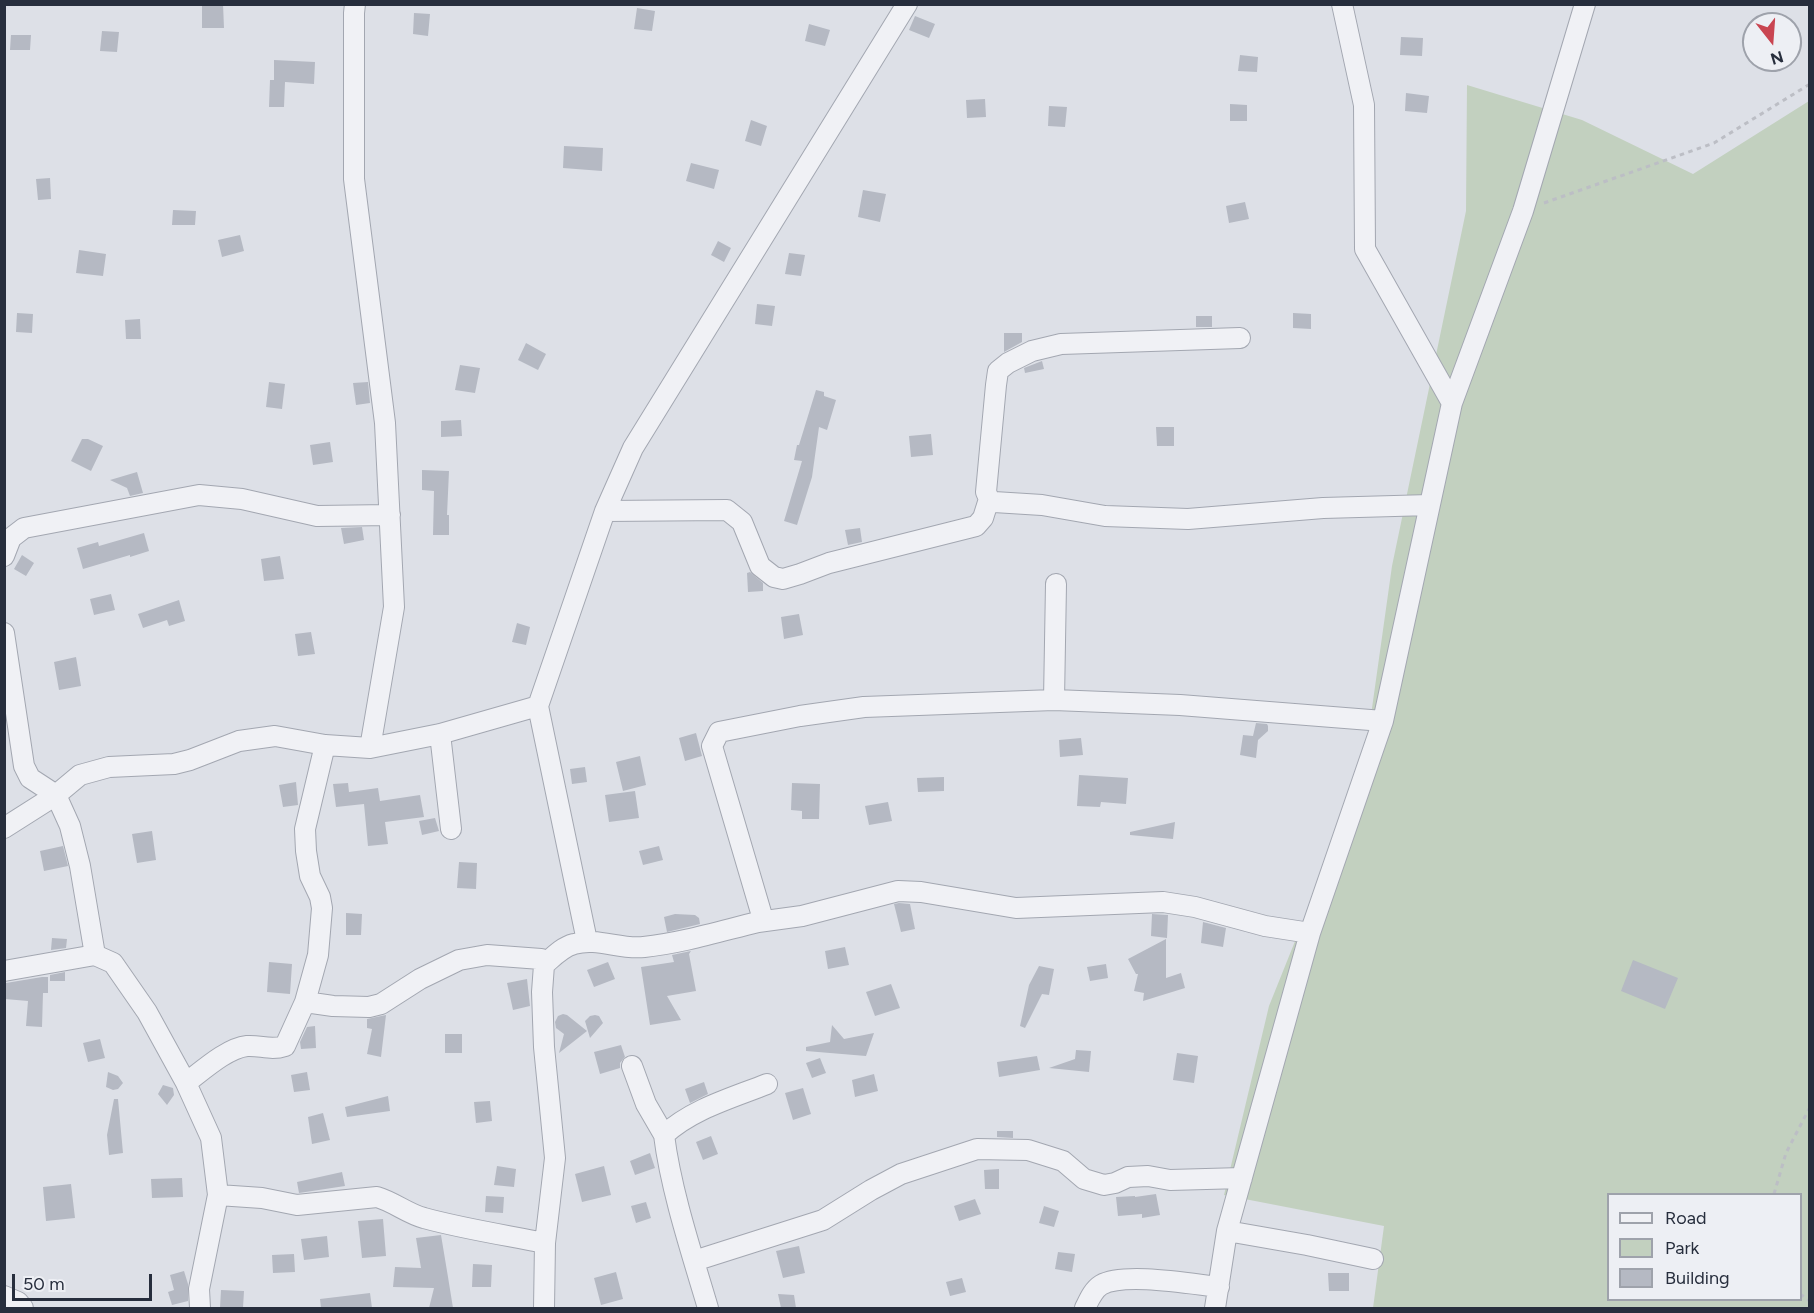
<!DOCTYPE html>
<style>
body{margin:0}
#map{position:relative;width:1814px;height:1313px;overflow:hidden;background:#dde0e7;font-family:Figtree,sans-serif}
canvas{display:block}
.frame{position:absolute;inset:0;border:6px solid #272e3d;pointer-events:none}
.legend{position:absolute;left:1607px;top:1193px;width:195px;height:108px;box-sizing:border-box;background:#edeff4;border:2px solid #9ea2ab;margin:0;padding:8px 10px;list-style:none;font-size:18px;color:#272e3d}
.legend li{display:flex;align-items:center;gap:12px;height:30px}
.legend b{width:30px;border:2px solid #9ea2ab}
.north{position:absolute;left:1742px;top:12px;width:60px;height:60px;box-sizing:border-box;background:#edeff4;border:2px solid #9ea2ab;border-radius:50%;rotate:163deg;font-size:16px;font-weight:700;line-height:24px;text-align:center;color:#272e3d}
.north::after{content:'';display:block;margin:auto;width:21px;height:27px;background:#c94551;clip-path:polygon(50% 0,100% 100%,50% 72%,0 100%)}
.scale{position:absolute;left:12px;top:1274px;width:140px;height:27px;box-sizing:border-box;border:3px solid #272e3d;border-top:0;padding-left:8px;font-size:18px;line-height:21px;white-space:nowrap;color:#272e3d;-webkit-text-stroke:4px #edeff4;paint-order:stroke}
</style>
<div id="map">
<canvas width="1814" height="1313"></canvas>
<div class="frame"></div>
<ul class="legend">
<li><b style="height:8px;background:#f0f1f5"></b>Road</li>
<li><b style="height:16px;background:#c2d0bf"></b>Park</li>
<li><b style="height:16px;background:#b5b9c3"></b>Building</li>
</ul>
<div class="north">N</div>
<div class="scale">50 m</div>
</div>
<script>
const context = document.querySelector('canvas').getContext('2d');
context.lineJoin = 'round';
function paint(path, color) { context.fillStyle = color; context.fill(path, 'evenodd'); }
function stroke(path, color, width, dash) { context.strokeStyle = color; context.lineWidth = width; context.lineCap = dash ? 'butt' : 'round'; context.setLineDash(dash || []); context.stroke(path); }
paint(new Path2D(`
 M1467 85 1582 120 1693 174 1809 101V1308H1373L1384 1226 1224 1195 1269 1006 1363 772 1392 566 1466 211ZM1608 1194H1800V1300H1608Z`), '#c2d0bf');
paint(new Path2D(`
 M202 4H223L224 28H202Z
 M637 8 655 11 652 31 634 29Z
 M414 13 430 14 428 36 413 34Z
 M915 16 935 24 929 38 909 30Z
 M809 24 830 30 825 46 805 41Z
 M102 31 119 32 117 52 100 51Z
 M11 35H31L30 50H10Z
 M1401 37 1423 38 1422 56 1400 55Z
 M1240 55 1258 57 1257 72 1238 71Z
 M274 60 315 62 314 84 285 82 284 107H269L270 80H274Z
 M1406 93 1429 96 1427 113 1405 111Z
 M985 99 986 117 967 118 966 100Z
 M1230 104 1247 105V121H1230Z
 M1049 106 1067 107 1065 127 1048 126Z
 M751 120 767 126 761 146 745 141Z
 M564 146 603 148 602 171 563 168Z
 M691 163 719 170 714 189 686 181Z
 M50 178 51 199 38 200 36 179Z
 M863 190 886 194 880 222 858 217Z
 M1245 202 1249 219 1229 223 1226 206Z
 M173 210 196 211 195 225H172Z
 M240 235 244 251 222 257 218 240Z
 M718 241 731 248 724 262 711 255Z
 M79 250 106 254 103 276 76 273Z
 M789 253 805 255 801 276 785 274Z
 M757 304 775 306 772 326 755 324Z
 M17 313 33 314 32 333 16 332Z
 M1293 313 1311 314V329L1293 328Z
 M1196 316H1212V327H1196Z
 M140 319 141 339H126L125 320Z
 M1004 333H1022V342L1004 352Z
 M526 343 546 354 538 370 518 360Z
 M1042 361 1044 369 1025 373 1024 368Z
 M460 365 480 368 475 393 455 390Z
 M269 382 285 384 282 409 266 407Z
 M368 382 370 403 356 405 353 383Z
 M816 390 824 392V396L836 400 827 430 819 427 812 477 797 525 784 521 802 461 794 460 797 445H799Z
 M461 420 462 436 441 437V421Z
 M1156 427H1174V446H1157Z
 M931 434 933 455 911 457 909 436Z
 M82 439H88L103 446 91 471 71 461Z
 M330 442 333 462 313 465 310 445Z
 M422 470 449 471 447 515H449V535H433L434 491 422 490Z
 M137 472 143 493 130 496 127 488 110 480Z
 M362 527 364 540 344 544 341 528Z
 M860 528 862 542 848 545 845 530Z
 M144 533 149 551 130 557V555L83 569 77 548 98 542 99 546Z
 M22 555 34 563 26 576 14 569Z
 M280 556 284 579 264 581 261 559Z
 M750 572 763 583V591L748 592 747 573Z
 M111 594 115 610 94 615 90 599Z
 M179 600 185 621 169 626 167 620 143 628 138 614Z
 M799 614 803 635 784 639 781 617Z
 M517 623 530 627 526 645 512 642Z
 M311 632 315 654 298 656 295 634Z
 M76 657 81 686 59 690 54 662Z
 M1256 723 1267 724 1268 726V731L1258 740 1256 758 1240 755 1243 735 1253 736Z
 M696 733 702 756 685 761 679 738Z
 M1081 738 1083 755 1060 757 1059 740Z
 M640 756 646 785 623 791 616 762Z
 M585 767 587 782 572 784 570 769Z
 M1079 775 1128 778 1126 804 1101 802 1100 807 1077 806Z
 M944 777V791L918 792 917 778Z
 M296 782 298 805 283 807 279 785Z
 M348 783 349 792 378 788 380 801 420 795 424 817 385 822 388 844 368 846 364 804 336 807 333 784Z
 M792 783 820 784 819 819H802V811L791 810Z
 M635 791 639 818 609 822 605 795Z
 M888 802 892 821 869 825 865 806Z
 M435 818 439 831 422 835 419 821Z
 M1175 822 1173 839 1130 835V832Z
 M152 831 156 860 137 863 132 834Z
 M63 846 68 866 44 871 40 851Z
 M659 846 663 860 643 865 639 851Z
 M459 862 477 863 476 889 457 888Z
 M899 903 910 904 915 929 901 932 894 904Z
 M346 913 362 914 361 935H346Z
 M675 914 695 915 699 918 700 924 667 932 664 917Z
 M1152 914 1168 915 1167 938 1151 936Z
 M1203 922 1226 928 1223 947 1201 943Z
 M52 938 67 939 66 948 51 950Z
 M1166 939V978L1181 973 1185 988 1143 1001 1144 993 1134 991 1138 974H1136L1128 959Z
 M845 947 849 965 828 969 825 951Z
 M691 951 689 954 696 991 667 996 681 1020 650 1025 641 967 674 962 672 955Z
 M1633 960 1678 978 1665 1009 1621 991Z
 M269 962 292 964 290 994 267 992Z
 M608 962 615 979 594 987 587 970Z
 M1106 964 1108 978 1090 981 1087 967Z
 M1039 966 1054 969 1049 995 1042 994 1025 1028 1020 1026 1029 985Z
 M65 972V981H50V975Z
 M42 977H48V993H43L42 1027 26 1026 28 1001 5 999 6 983Z
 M527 979 530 1006 513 1010 507 983Z
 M891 984 900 1008 875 1016 866 992Z
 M563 1014 567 1015 587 1031 559 1053 564 1034 556 1028 555 1022 558 1016Z
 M386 1015 381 1057 367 1054 372 1029 367 1028V1019Z
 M595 1015 599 1016 603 1023 590 1038 585 1021 590 1016Z
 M832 1025 844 1039 874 1033 866 1056 806 1051V1047L830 1042Z
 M315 1026 316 1048 301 1049 300 1042 307 1027Z
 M445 1034H462V1053H445Z
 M100 1039 105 1058 88 1062 83 1043Z
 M621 1045 625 1057 620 1063V1068L600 1074 594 1052Z
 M1076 1050 1091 1051 1089 1072 1049 1068 1075 1059Z
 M1177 1053 1198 1056 1194 1083 1173 1080Z
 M1037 1056 1040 1070 999 1077 997 1062Z
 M820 1058 826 1073 812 1078 806 1063Z
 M108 1072 118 1076 123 1083 118 1089 113 1090 106 1087Z
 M307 1072 310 1090 294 1092 291 1075Z
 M874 1074 878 1091 855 1097 852 1080Z
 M704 1082 708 1094 690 1103 685 1089Z
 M163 1085 173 1088 174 1095 167 1105 158 1094Z
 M803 1088 811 1114 793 1120 785 1093Z
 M388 1096 390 1111 347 1117 345 1107Z
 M114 1099H118L123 1153 109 1155 107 1135Z
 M490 1101 492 1121 476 1123 474 1102Z
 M323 1113 330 1140 312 1144 308 1117Z
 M997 1131H1013V1138L997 1137Z
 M711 1136 718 1154 703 1160 696 1142Z
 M650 1153 655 1168 635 1175 630 1161Z
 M497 1166 516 1169 514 1187 494 1185Z
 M604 1166 611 1195 582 1202 575 1174Z
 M999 1169V1189H985L984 1170Z
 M342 1172 345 1186 299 1193 297 1182Z
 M182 1178 183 1197 152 1198 151 1179Z
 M71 1184 75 1218 46 1221 43 1187Z
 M1156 1194 1160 1215 1142 1218V1214L1118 1216 1116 1197 1135 1196V1197Z
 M486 1196 504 1197 503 1213 485 1212Z
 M975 1199 981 1214 959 1221 954 1206Z
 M646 1202 651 1218 636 1223 631 1206Z
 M1044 1206 1059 1211 1054 1227 1039 1223Z
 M383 1219 386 1256 362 1258 358 1221Z
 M441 1235 448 1277 453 1308H429L434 1288 393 1287 395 1267 421 1268 416 1238Z
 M327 1236 329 1257 304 1260 301 1239Z
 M799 1246 805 1273 783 1278 776 1251Z
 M1058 1252 1075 1254 1072 1272 1055 1269Z
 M294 1254 295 1272 273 1273 272 1255Z
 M473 1264 492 1265 491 1287H472Z
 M184 1271 188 1284V1301L172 1305 168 1292 174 1290 170 1275Z
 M616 1272 623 1299 601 1305 594 1278Z
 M1328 1273H1349V1291H1329Z
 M962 1278 966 1292 950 1296 946 1282Z
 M221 1290 244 1291 243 1308H220Z
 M370 1293 372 1308H321L320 1299Z
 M778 1294 794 1295 796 1308H781Z`), '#b5b9c3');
const minor = new Path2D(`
 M355 4 354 13V179L385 423 394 607 370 748 440 734 538 706
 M1342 4 1364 105 1365 249 1452 403
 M1240 338 1061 344 1032 351 1008 363 998 371 996 385 986 492 989 499 994 502 1042 505 1105 516 1188 519 1323 508 1430 505
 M605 511 727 510 742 522 760 566 774 577 783 579 800 574 829 563 976 526 983 518 989 499
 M4 556 11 538 24 528 199 495 242 499 317 516 390 515
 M4 633 24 766 30 778 56 795 70 826 80 866 95 955
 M1054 700 1056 584
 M440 734 451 829
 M4 828 56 795 80 775 109 767 174 764 190 760 239 741 275 736 325 745 370 748
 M758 922 802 916 898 891 921 892 1016 908 1163 902 1195 907 1265 926 1310 933
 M587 941 538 706 605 511 633 448 907 4
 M544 965C553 957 562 947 574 944 597 937 620 950 644 947 682 943 721 931 758 922L762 916 760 909 712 746 719 732 800 716 864 707 1054 700 1180 705 1383 721
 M4 971 95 955 113 963 147 1012 186 1083 211 1138 218 1195 199 1289 200 1308
 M305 1002 333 1006 369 1007 381 1004 420 979 459 960 487 955 541 959 544 965 542 992 544 1047 555 1158 545 1243 544 1308
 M632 1066 646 1104 664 1135
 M186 1083C202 1071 227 1048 247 1046 261 1045 270 1051 285 1046L305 1002 318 955 322 908 320 897 310 876 306 851 305 829 325 745
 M218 1195 262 1198 297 1205 377 1197C394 1202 408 1214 424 1218 464 1229 505 1235 545 1243
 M1227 1231 1307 1245 1373 1259
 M694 1261 823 1220 871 1190 901 1174 977 1149 1028 1150 1063 1161 1084 1179 1104 1185 1115 1183 1128 1177 1148 1176 1170 1180 1242 1178
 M4 1296 18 1302 23 1308
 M708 1308C692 1254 671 1191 664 1135 692 1109 732 1098 767 1084
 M1085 1308C1089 1300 1093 1290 1101 1285 1124 1272 1191 1284 1219 1287
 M1215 1308 1227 1231 1310 933 1383 721 1452 403 1523 211 1585 4`);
stroke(minor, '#a3a7b1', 22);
stroke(new Path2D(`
 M1544 203 1714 143 1810 84
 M1774 1194 1786 1153 1810 1107
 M1800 1294 1810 1301`), '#bcbec5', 3, [4.5, 4.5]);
stroke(minor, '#f0f1f5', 20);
</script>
